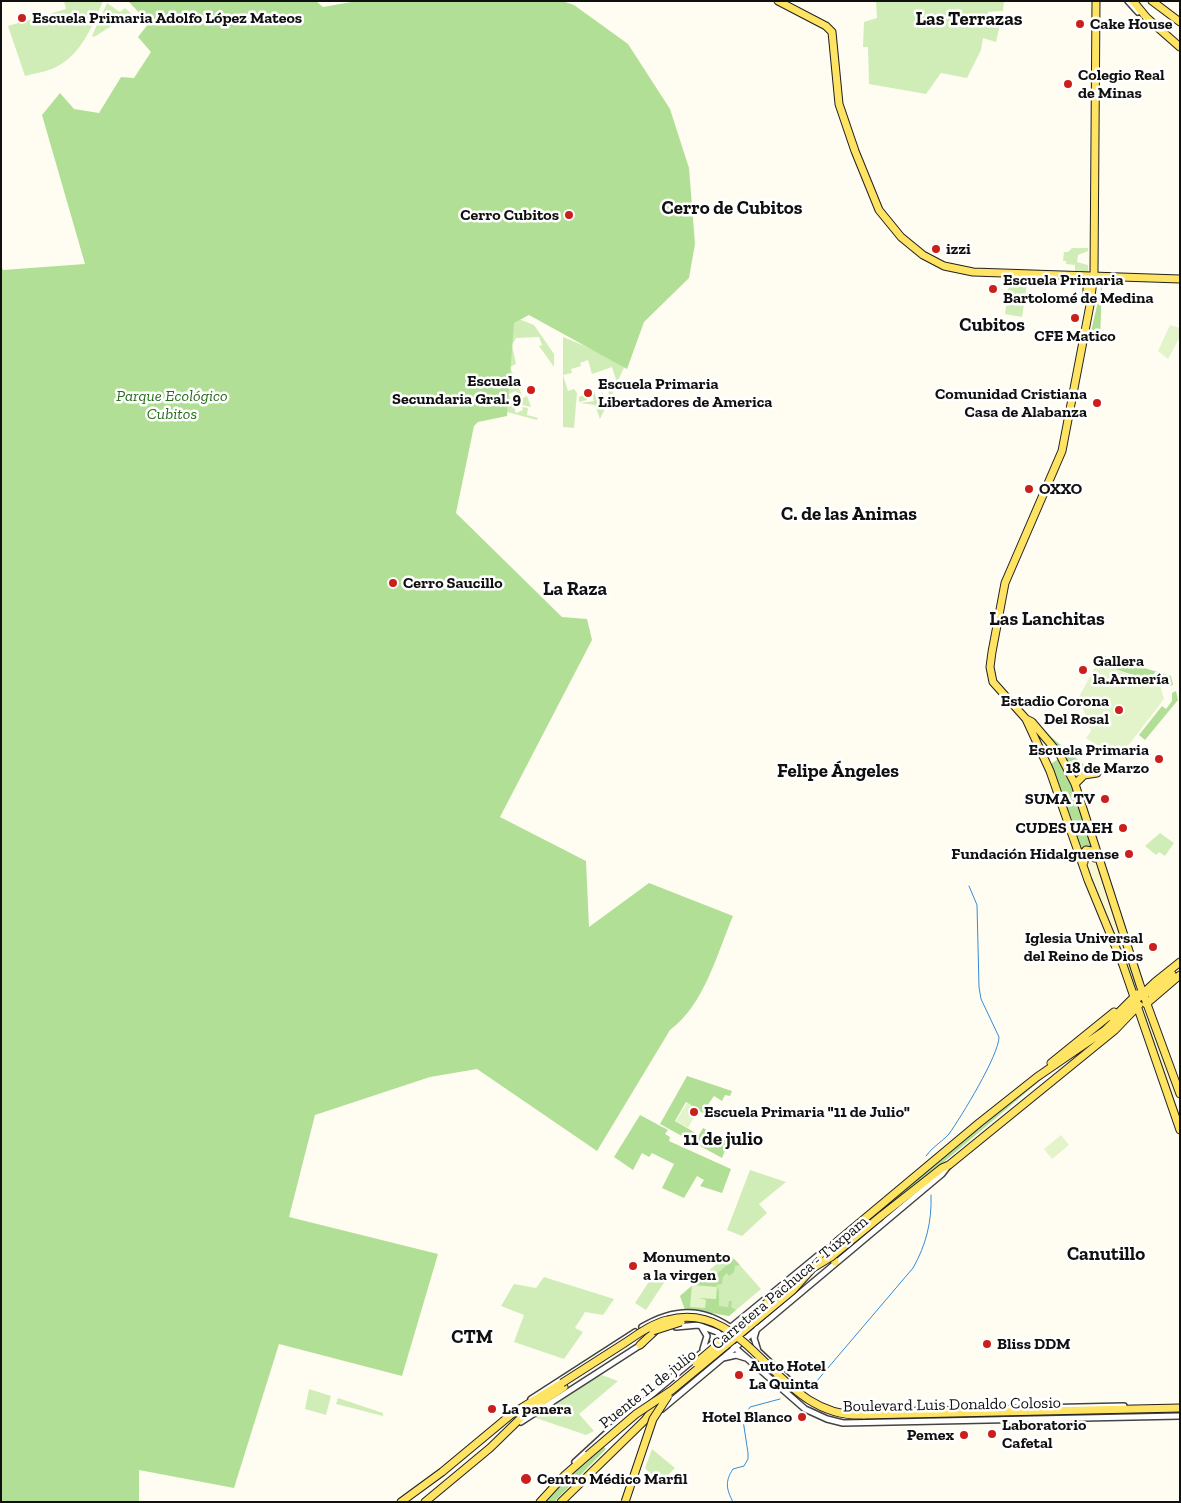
<!DOCTYPE html>
<meta charset="utf-8">
<style>
body{margin:0}
#map{position:relative;width:1181px;height:1503px;overflow:hidden;background:#fffdf2;font-family:"Zilla Slab",serif}
canvas{display:block}
.frame{position:absolute;inset:0;border:2px solid #101010;pointer-events:none}
</style>
<div id="map">
<canvas width="1181" height="1503"></canvas>
<div class="frame"></div>
</div>
<script>
const context = document.querySelector('canvas').getContext('2d');
context.lineJoin = 'round';
function paint(path, color) { context.fillStyle = color; context.fill(path, 'evenodd'); }
function stroke(path, color, width, dash) { context.strokeStyle = color; context.lineWidth = width; context.lineCap = dash ? 'butt' : 'round'; context.setLineDash(dash || []); context.stroke(path); }
function label(font, color, halo, rows, align = 'center') {
  context.font = font + ' "Zilla Slab",serif'; context.lineWidth = 5; context.setLineDash([]); context.textBaseline = 'middle'; context.strokeStyle = halo; context.fillStyle = color; for (const [text, x, y, turn = 0] of rows) {
    context.save(); context.translate(x, y); context.rotate((+turn || 0) * Math.PI / 180); context.textAlign = isNaN(turn) ? turn : align; if (halo) context.strokeText(text, 0, 0); context.fillText(text, 0, 0); context.restore();
  }
}
paint(new Path2D(`
 M1088 853 1093 855 1109 896 1136 981 1133 982 1094 891 1084 858Z
 M1146 1015 1164 1060 1176 1095 1172 1096 1143 1016Z`), '#f8f7cf');
paint(new Path2D(`
 M64 1H103C92 26 82 54 56 67 47 72 35 73 25 76L8 26 66 9Z
 M876 1H1004L1003 11 988 12V22L1000 24 996 42 983 38 981 50 967 78 941 73 926 94 869 84 868 47H863L864 22 877 18Z
 M107 3 120 12 125 8 134 16 127 25 121 20 94 37 92 36Z
 M1072 248H1088V251L1078 255 1077 262 1088 265V272H1075V265L1066 264V261H1063L1064 252H1068Z
 M1010 275 1028 277 1022 317 1005 314Z
 M511 316 534 325 554 354V367L539 346 542 345 539 337 516 338 512 345 516 364 510 367 523 398 527 396 531 407 522 405 516 391 509 394 516 413 523 410 522 407 528 408 527 415 538 418 537 420 507 412Z
 M563 337 626 363 617 383 612 367 592 374 588 360 580 363 581 366 571 369 572 373 563 375 568 391 574 389 577 393 574 428 563 427Z
 M617 384 600 419 595 405 580 403 594 401 592 394 586 395 587 400 579 402V397L594 391 599 407 605 406 601 390 604 396 609 395 608 389Z
 M1160 833 1174 843 1165 856 1159 852 1156 855 1145 846Z
 M750 1170 786 1182 759 1204 767 1213 742 1236 727 1230Z
 M729 1253 761 1289 729 1316 693 1310 680 1296Z
 M654 1274 665 1281 646 1310 635 1303Z
 M544 1277 614 1299 603 1315 585 1312 575 1328 583 1332 564 1359 514 1342 524 1315 501 1306 514 1284 536 1288Z
 M602 1375 618 1381 579 1414 594 1431 586 1435 533 1417 576 1387Z
 M309 1389 331 1396 326 1415 305 1409Z
 M338 1398 383 1413V1416L336 1404Z
 M652 1449 675 1468 660 1483 645 1468Z`), '#d0edb8');
paint(new Path2D(`
 M128 1H316L323 7 357 1H562L574 5 628 44 670 109 689 168 695 244 689 278 644 322 627 369 529 315 514 323 507 416 478 422 474 426 456 513 562 617 587 619 592 640 500 817 586 861 589 927 649 883 733 916C717 954 704 1005 670 1030L597 1151 477 1069 430 1077 315 1115 289 1217 438 1254 402 1376 279 1344 234 1488 139 1470V1502H1V266L3 270 85 264 42 115 60 93 74 109 99 113 121 77 134 78 151 52 138 37 149 23Z
 M1102 284 1100 340H1089Z
 M1101 655 1171 676 1173 685 1170 686 1168 680 1156 676 1157 672H1155L1151 681 1097 663Z
 M1176 691 1178 700 1145 740 1139 735 1162 706 1166 709 1172 701V693Z
 M1042 729 1089 769 1074 778Z
 M1057 760H1060L1070 781 1093 848 1086 847 1079 849 1049 765Z
 M1055 1068 920 1182 850 1235 858 1226 941 1157Z
 M687 1076 732 1091 730 1096 725 1095 722 1101 714 1096 707 1106 710 1110 706 1115 686 1102 675 1121 699 1135 703 1128 729 1141 722 1158 660 1124Z
 M640 1115 668 1130 665 1134 670 1137 669 1141 731 1169 722 1193 700 1186 704 1180 697 1176 684 1198 662 1188 674 1164 652 1153 649 1157 642 1153 633 1170 614 1157Z
 M734 1259 740 1265 735 1266 734 1272 729 1276 727 1273 723 1277 722 1284 716 1285 719 1290V1306L728 1307 729 1301H732L731 1307 736 1310 729 1316 701 1311 685 1310 680 1296 701 1278 706 1283Z
 M603 1446 606 1449 554 1502H543Z`), '#b2df96');
paint(new Path2D(`
 M1170 325 1180 328V337L1168 359 1158 351Z
 M1097 663 1160 685 1164 699 1118 759 1086 738 1091 731 1079 697Z
 M687 1103 698 1110 688 1128 676 1121Z
 M1061 1135 1069 1145 1052 1159 1044 1149Z
 M692 1285 717 1287 716 1299 699 1298 706 1300 705 1308 690 1307Z`), '#e3f4ca');
stroke(new Path2D(`
 M926 1156C932 1147 942 1142 949 1134 961 1117 999 1055 999 1037L981 999 979 987 977 905 969 886
 M810 1389 913 1268C926 1245 932 1222 931 1195
 M733 1502C726 1489 725 1481 733 1469L744 1466 748 1459V1453L743 1420 750 1407 780 1399`), '#348bd7', 1);
const minor = new Path2D(`
 M1128 1 1138 12
 M701 1326 707 1336 703 1349
 M642 1327C684 1302 716 1311 749 1343
 M676 1327 698 1325 717 1332 805 1409 827 1419 843 1423 1180 1416
 M730 1328 826 1249
 M757 1328 754 1338 758 1351
 M759 1352 793 1384
 M723 1358 736 1355 746 1358
 M531 1399 635 1332
 M662 1409 942 1174 949 1165
 M858 1412 1124 1406
 M521 1422 642 1344
 M575 1462 612 1428 724 1334`);
const major = new Path2D(`
 M778 1 826 26 832 32 839 104 855 151 879 210 901 237 923 255 944 266 973 272 1180 279
 M1096 1 1094 272 1090 305 1062 451 1005 583 992 652 990 667 993 682 1026 719 1032 722 1060 755 1075 784 1140 985 1180 1094
 M1133 1 1147 18 1180 47
 M1152 1 1180 22
 M1071 277 1087 283V294L1090 304
 M1026 719 1050 771 1088 880 1123 965 1180 1130
 M1075 784 1084 775 1097 773
 M1084 862 1083 854 1086 850 1092 851 1095 858
 M1149 993 1172 974
 M1146 1004 1180 975
 M1113 1018 1137 994
 M1051 1063 1114 1012
 M881 1216 942 1168 949 1165 1115 1030 1139 1005
 M820 1260 833 1245 979 1123 1037 1077 1104 1031 1155 982 1180 962
 M835 1262 831 1255 851 1234
 M640 1345 655 1331
 M863 1415 1180 1408
 M401 1502 442 1472 513 1413 562 1383
 M425 1502 490 1448 527 1412 564 1387
 M540 1502 564 1476 588 1455
 M561 1502 645 1420 662 1397`);
stroke(minor, '#434343', 8);
stroke(major, '#212121', 9);
stroke(minor, '#fff', 5);
stroke(major, '#ffe362', 7);
const majorBridge = new Path2D(`
 M653 1331 681 1322
 M696 1363 795 1279 831 1257 881 1216
 M562 1383C582 1370 603 1357 623 1344 637 1335 651 1324 667 1320 750 1297 775 1419 863 1415
 M588 1455 636 1414 672 1390 793 1290 820 1260
 M625 1502 653 1419 668 1396`);
stroke(majorBridge, '#212121', 9, []);
stroke(majorBridge, '#ffe362', 7);
for (const [x, y, r, color] of [
 [22,18,5,"#cb1f1c"],
 [1080,24,5,"#cb1f1c"],
 [1068,84,5,"#cb1f1c"],
 [569,215,5,"#cb1f1c"],
 [936,249,5,"#cb1f1c"],
 [993,289,5,"#cb1f1c"],
 [1075,318,5,"#cb1f1c"],
 [531,390,5,"#cb1f1c"],
 [588,393,5,"#cb1f1c"],
 [1097,403,5,"#cb1f1c"],
 [1029,489,5,"#cb1f1c"],
 [393,583,5,"#cb1f1c"],
 [1083,670,5,"#cb1f1c"],
 [1119,710,5,"#cb1f1c"],
 [1159,759,5,"#cb1f1c"],
 [1105,799,5,"#cb1f1c"],
 [1123,828,5,"#cb1f1c"],
 [1129,854,5,"#cb1f1c"],
 [1153,947,5,"#cb1f1c"],
 [694,1112,5,"#cb1f1c"],
 [633,1266,5,"#cb1f1c"],
 [987,1344,5,"#cb1f1c"],
 [739,1375,5,"#cb1f1c"],
 [492,1409,5,"#cb1f1c"],
 [802,1417,5,"#cb1f1c"],
 [992,1434,5,"#cb1f1c"],
 [964,1435,5,"#cb1f1c"],
 [526,1479,6,"#cb1f1c"]
]) { const dot = new Path2D(); dot.arc(x, y, r, 0, 2 * Math.PI); context.fillStyle = color; context.fill(dot); stroke(dot, '#fff', 2); }
label('bold 16px', '#101010', '#fff', [
 ["Escuela Primaria Adolfo López Mateos",32,18],
 ["Cake House",1090,24],
 ["Colegio Real",1078,75],
 ["de Minas",1078,93],
 ["Cerro Cubitos",559,215,"right"],
 ["izzi",946,249],
 ["Escuela Primaria",1003,280],
 ["Bartolomé de Medina",1003,298],
 ["CFE Matico",1075,336,"center"],
 ["Escuela",521,381,"right"],
 ["Secundaria Gral. 9",521,399,"right"],
 ["Escuela Primaria",598,384],
 ["Libertadores de America",598,402],
 ["Comunidad Cristiana",1087,394,"right"],
 ["Casa de Alabanza",1087,412,"right"],
 ["OXXO",1039,489],
 ["Cerro Saucillo",403,583],
 ["Gallera",1093,661],
 ["la.Armería",1093,679],
 ["Estadio Corona",1109,701,"right"],
 ["Del Rosal",1109,719,"right"],
 ["Escuela Primaria",1149,750,"right"],
 ["18 de Marzo",1149,768,"right"],
 ["SUMA TV",1095,799,"right"],
 ["CUDES UAEH",1113,828,"right"],
 ["Fundación Hidalguense",1119,854,"right"],
 ["Iglesia Universal",1143,938,"right"],
 ["del Reino de Dios",1143,956,"right"],
 ["Escuela Primaria \"11 de Julio\"",704,1112],
 ["Monumento",643,1257],
 ["a la virgen",643,1275],
 ["Bliss DDM",997,1344],
 ["Auto Hotel",749,1366],
 ["La Quinta",749,1384],
 ["La panera",502,1409],
 ["Hotel Blanco",792,1417,"right"],
 ["Laboratorio",1002,1425],
 ["Cafetal",1002,1443],
 ["Pemex",954,1435,"right"],
 ["Centro Médico Marfil",537,1479]
], 'left');
label('italic 16px', '#266d1a', '#fff', [
 ["Parque Ecológico",172,396],
 ["Cubitos",172,414]
]);
label('16px', '#101010', '#fff', [
 ["Carretera Pachuca - Túxpam",790,1283,-40],
 ["Puente 11 de julio",648,1389,-38],
 ["Boulevard Luis Donaldo Colosio",952,1405,-1]
]);
label('bold 19px', '#101010', '#fff', [
 ["Las Terrazas",969,20],
 ["Cerro de Cubitos",732,209],
 ["Cubitos",992,326],
 ["C. de las Animas",849,515],
 ["La Raza",575,590],
 ["Las Lanchitas",1047,620],
 ["Felipe Ángeles",838,772],
 ["11 de julio",723,1140],
 ["Canutillo",1106,1255],
 ["CTM",472,1338]
]);
</script>
